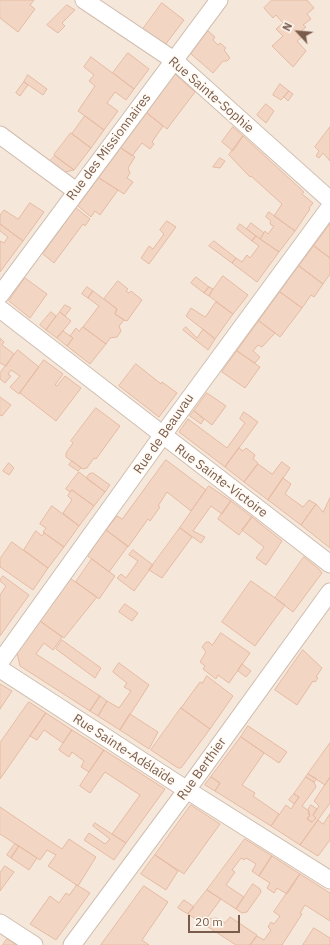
<!DOCTYPE html>
<meta charset="utf-8">
<style>
body{margin:0}
#map{position:relative;width:330px;height:945px;overflow:hidden;background:#fdf6ec;font-family:"IBM Plex Sans",sans-serif}
canvas{display:block}
.north{position:absolute;left:278px;top:12px;width:40px;height:40px;-webkit-text-stroke:3px #fffaf3;paint-order:stroke;rotate:296deg;font-size:11px;font-weight:700;line-height:16px;text-align:center;color:#7a5c4d}
.north::after{content:'';display:block;margin:auto;width:14px;height:18px;background:#7a5c4d;clip-path:polygon(50% 0,100% 100%,50% 72%,0 100%)}
.scale{position:absolute;left:188px;top:915px;width:52px;height:18px;box-sizing:border-box;border:2px solid #7a5c4d;border-top:0;padding-left:5px;font-size:12px;line-height:14px;white-space:nowrap;color:#7a5c4d;-webkit-text-stroke:3px #fffaf3;paint-order:stroke}
</style>
<div id="map">
<canvas width="330" height="945"></canvas>
<div class="north">N</div>
<div class="scale">20 m</div>
</div>
<script>
const context = document.querySelector('canvas').getContext('2d');
context.lineJoin = 'round';
function paint(path, color) { context.fillStyle = color; context.fill(path, 'evenodd'); }
function stroke(path, color, width, dash) { context.strokeStyle = color; context.lineWidth = width; context.lineCap = dash ? 'butt' : 'round'; context.setLineDash(dash || []); context.stroke(path); }
function label(font, color, halo, rows, align = 'center') {
  context.font = font + ' "IBM Plex Sans",sans-serif'; context.lineWidth = 3.5; context.setLineDash([]); context.textBaseline = 'middle'; context.strokeStyle = halo; context.fillStyle = color; for (const [text, x, y, turn = 0] of rows) {
    context.save(); context.translate(x, y); context.rotate((+turn || 0) * Math.PI / 180); context.textAlign = isNaN(turn) ? turn : align; if (halo) context.strokeText(text, 0, 0); context.fillText(text, 0, 0); context.restore();
  }
}
paint(new Path2D(`
 M0 0H330V945H0Z`), '#f5e8da');
const building = new Path2D(`
 M0 0H34L30 5 35 9 18 32 0 18Z
 M272 0H307L314 8 307 14 311 19 303 25 306 27 299 33 302 37 297 41 306 51 293 67 272 46 283 36 276 29 283 23 276 15 273 18 264 8Z
 M162 3 184 20 165 45 143 29Z
 M67 5 75 10 62 23 65 26 58 33 47 25Z
 M208 31 215 37 213 40 218 45 220 43 226 48 224 50 230 58 227 61H223L213 73 191 54Z
 M128 53 149 69 134 89 113 73Z
 M91 57 134 89 126 100 115 92 107 103 118 111 104 130 78 111 95 86 89 81 94 75 84 67Z
 M175 74 195 92 167 129 147 113Z
 M28 75 47 89 43 95 24 82Z
 M24 82 28 85 20 96 16 93Z
 M280 84 289 91 281 100 273 95Z
 M289 91 293 94 288 101 284 97Z
 M266 104 274 111 266 123 257 115Z
 M147 113 163 126 152 142 154 144 150 149 142 143 132 156 121 148Z
 M85 116 104 130 91 148 72 134Z
 M233 127 243 136 233 151 222 142Z
 M330 127V161L323 153 319 158 316 156 319 151 315 147Z
 M71 133 91 148 74 170 54 155Z
 M243 136 304 192 302 194 313 203 309 208 310 209 295 231 274 216 282 204 251 176 250 177 229 155Z
 M121 148 135 157 128 168 130 173 127 178 133 182 124 194 99 178Z
 M55 156 74 170 65 172 50 161Z
 M220 158 225 161 220 168 213 167Z
 M99 178 118 190 100 215 95 211 91 217 78 206Z
 M30 203 44 212 23 241 0 224V215L4 210 18 219Z
 M76 208 90 219 85 226 83 224 54 263 43 254Z
 M269 212 295 231 279 252 260 239 265 231 268 234 274 226 271 225 270 223 271 221 266 217Z
 M167 221 176 227 149 264 141 258 149 246 153 249 164 234 160 230Z
 M251 223 264 233 260 239 247 229Z
 M0 224 23 241 0 272V241L4 243 8 237 0 231Z
 M240 224 256 236 252 241 237 229Z
 M330 224V258L314 246Z
 M256 236 279 252 257 282 232 263 236 258 242 262 247 255 250 258 259 246 252 241Z
 M214 241 236 258 232 263 209 246Z
 M314 246 330 258V274L323 284 299 266Z
 M299 266 323 284 314 297 311 295 302 308 280 292Z
 M223 276 248 295 233 314 209 296Z
 M196 277 209 287 204 293 191 283Z
 M25 278 47 294 30 318 9 301Z
 M118 281 128 289 126 291 129 293 131 291 142 300 127 321 124 320 115 314 117 309 104 299Z
 M87 287 93 291 88 298 82 294Z
 M209 287 213 289 209 296 204 293Z
 M93 291 117 309 115 314 124 320 119 326 121 331 117 337 110 338 106 344 83 327 99 306 88 298Z
 M280 292 302 308 280 337 259 321Z
 M216 302 233 314 215 339 186 316 191 308 205 317Z
 M65 305 71 308 65 316 60 312Z
 M51 312 56 316 46 330 40 325Z
 M60 312 71 321 57 338 46 330Z
 M259 321 275 333 262 347 258 345 253 351 260 357 255 363 237 351Z
 M83 327 106 344 90 364 67 346 73 338 70 336 76 328 79 331Z
 M186 327 197 338 203 329 215 339 208 350 183 330Z
 M63 331 73 338 67 346 57 338Z
 M0 338 4 342 2 345 14 354 6 366 0 363Z
 M18 350 39 367 19 394 10 387 20 376 11 370 8 374 11 376 5 383 0 379V373Z
 M237 351 260 367 245 388 222 372Z
 M44 360 63 374 55 385 57 386 65 376 81 388 56 421 20 393Z
 M136 364 161 384 162 382 177 393 159 417 119 386Z
 M207 393 226 406 212 425 194 411Z
 M0 397 11 405 2 416 0 415Z
 M96 408 120 426 96 459 94 458 87 468 83 469 66 457V453L73 443 71 441Z
 M194 411 204 419 201 424 190 416Z
 M244 412 258 422 225 467 179 432 188 419 227 448 245 423 240 419Z
 M239 448 243 451 246 448 255 455 253 459 258 463 244 482 225 467Z
 M166 460 206 490 191 511 167 492 158 506 160 507 150 521 148 519 128 547 106 530 117 516 122 519Z
 M72 461 81 468 78 471 69 465Z
 M282 462 290 468 268 500 244 482 258 464 272 474Z
 M9 463 14 468 9 475 3 471Z
 M79 472 105 492 94 506 72 490 70 492 66 489Z
 M93 473 110 485 105 492 86 478 89 474Z
 M283 478 291 484 285 494 303 507 309 500 316 504 301 525 268 500Z
 M209 486 231 501 222 514 211 506 193 531 205 537 201 543 180 528Z
 M72 490 94 506 79 526 63 513 72 500 68 496Z
 M330 498V548L301 525 316 504 323 512Z
 M231 501 252 517 239 535 218 519Z
 M52 506 79 526 64 547 43 532 46 528 40 524Z
 M252 517 282 541 266 565 256 558 264 547 242 530Z
 M180 528 192 537 162 578 149 570Z
 M106 530 128 546 109 572 88 556Z
 M36 531 42 536 44 533 64 547 48 568 24 550Z
 M12 542 48 568 33 590 0 567V559Z
 M133 550 153 565 134 591 117 578 121 574 126 578 138 561 129 555Z
 M304 557 319 569 322 573 293 612 275 598Z
 M92 559 115 576 99 599 76 582Z
 M3 576 29 595 0 636V595L6 586 0 581Z
 M71 579 97 597 64 638 40 621Z
 M251 581 285 605 255 646 222 622Z
 M125 604 138 613 132 621 119 612Z
 M40 621 62 637 53 650 44 643 36 654 100 696 90 711 20 666 17 653Z
 M221 633 250 653 229 683 218 675 216 679 203 669 205 666 200 662 206 652 202 647 206 642H209L212 645Z
 M62 640 101 668 95 678 56 649Z
 M303 650 322 668 316 677 318 678 315 682 313 681 297 705 275 690Z
 M119 663 149 685 120 730 98 716 107 701 119 708 131 691 124 687 127 683 113 672Z
 M242 664 251 671 246 677 238 671Z
 M207 676 233 696 210 729 181 708 200 682 202 683Z
 M0 684 12 691 0 709Z
 M100 696 107 701 98 716 90 711Z
 M29 702 46 713 0 779V743Z
 M181 708 210 729 181 768H178L151 750Z
 M46 713 72 730 63 743 44 730 37 740 30 736Z
 M130 714 158 732 149 749 120 730Z
 M248 726 287 752 279 763 241 737Z
 M72 730 104 750 89 772 81 767 84 761 72 752 69 757 59 750Z
 M241 737 264 753 242 785 255 793 253 796 279 814 271 826 215 791 220 783 211 777Z
 M330 743V777L325 785 308 774Z
 M104 750 165 789 126 843 112 834 140 795 105 772 90 793 80 786Z
 M308 774 317 779 314 782 306 777Z
 M211 777 220 783 215 791 205 785Z
 M306 777 314 782 316 787 302 806 309 811 308 814 310 815 307 819 312 822 316 818 313 815 319 806 314 801 330 777V803L300 845 271 826 286 805 291 809 299 797 294 794Z
 M294 794 299 797 294 804 289 800Z
 M191 805 220 824 184 874 155 855Z
 M311 805 317 809 313 815 316 818 312 822 307 819 310 815 308 810Z
 M0 807 62 849 69 839 96 857 78 886 48 866 56 855 47 850 40 860 0 834Z
 M330 814V840L318 856 300 845 318 820 323 824Z
 M95 823 126 843 114 860 84 840 89 833 105 844 110 839 93 826Z
 M245 839 272 856 259 876 252 871 256 864 246 858 244 860 241 858 232 870 235 872 226 885 244 897 236 909 207 890Z
 M15 844 19 846 11 858 7 855Z
 M19 846 37 858 29 870 11 858Z
 M155 855 178 871 166 890 141 874Z
 M272 856 300 874 287 894 277 888 274 893 267 888 270 883 259 876Z
 M5 866 14 872 0 891V873Z
 M300 874 330 893V921L305 905 300 913 302 914 282 945H250L257 936 264 940 271 930 268 927 271 922 274 924 280 916 274 912Z
 M253 884 260 889 261 892 247 912 242 913 236 909Z
 M77 885 90 893 56 940 30 924 50 896 59 903 66 893 69 895Z
 M144 886 168 902 142 940 149 945H101Z
 M207 890 221 899 206 919 216 918 225 923 230 917 257 935 250 945H236L188 914Z
 M184 900 194 907 188 914 178 908Z
 M314 928 330 938V945H303Z
 M7 939 17 945H3Z`);
paint(building, '#f3d5c3');
stroke(building, '#e6bba3', 1);
const minor = new Path2D(`
 M84 0 175 61 330 200
 M0 135 76 191
 M0 295 219 0
 M0 309 330 564
 M0 662 170 425 330 207
 M0 669 187 790 330 880
 M0 923 34 945
 M72 945 197 776 330 592`);
stroke(minor, '#d1beb0', 19);
stroke(minor, '#fff', 17);
label('13px', '#7a5c4d', '#fffaf3', [
 ["Rue Sainte-Sophie",211,95,41],
 ["Rue des Missionnaires",109,147,-53],
 ["Rue de Beauvau",164,434,-55],
 ["Rue Sainte-Victoire",221,481,37],
 ["Rue Sainte-Adélaïde",124,750,33],
 ["Rue Berthier",202,769,-54]
]);
</script>
